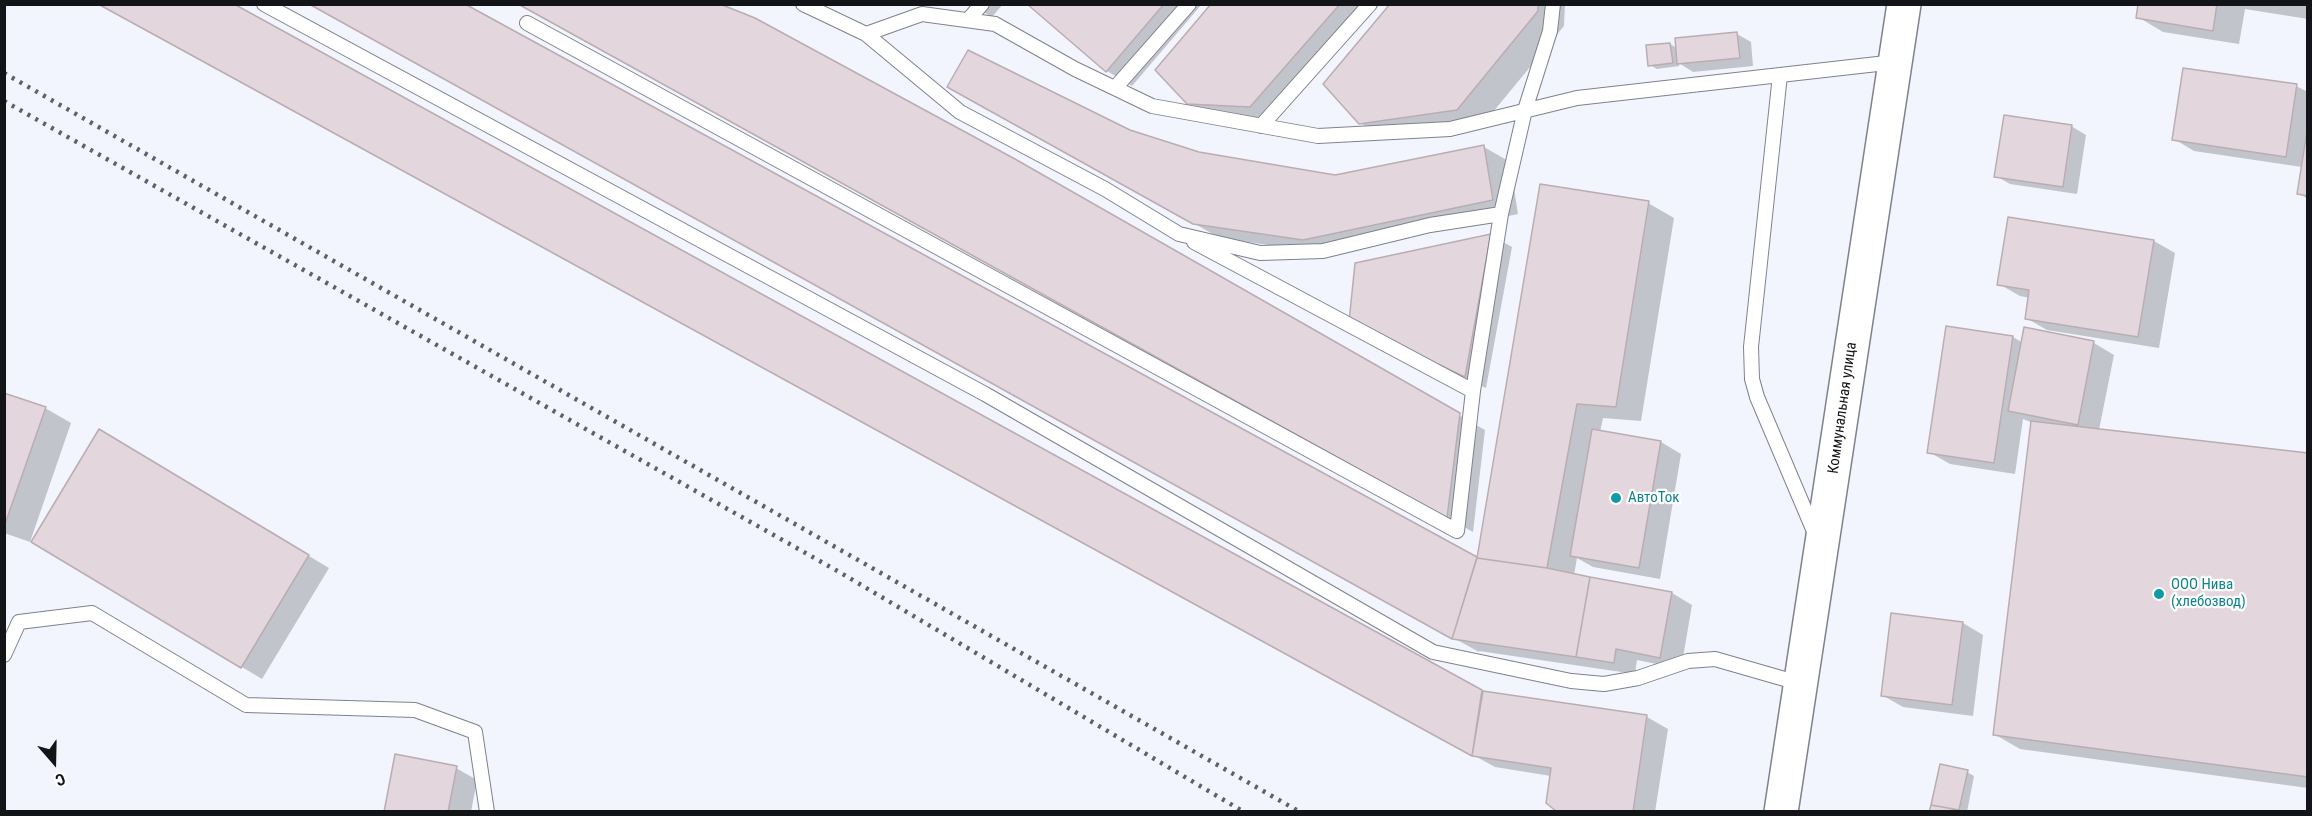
<!DOCTYPE html>
<meta charset="utf-8">
<style>
body{margin:0}
#map{position:relative;width:2312px;height:816px;overflow:hidden;background:#f2f5fe;font-family:"Roboto Condensed",sans-serif}
canvas{display:block}
.frame{position:absolute;inset:0;border:6px solid #131418;pointer-events:none}
.north{position:absolute;left:24px;top:732px;width:60px;height:60px;-webkit-text-stroke:4px #fff;paint-order:stroke;rotate:160deg;font-size:16px;font-weight:700;line-height:24px;text-align:center;color:#131418}
.north::after{content:'';display:block;margin:auto;width:21px;height:27px;background:#131418;clip-path:polygon(50% 0,100% 100%,50% 72%,0 100%)}
</style>
<div id="map">
<canvas width="2312" height="816"></canvas>
<div class="frame"></div>
<div class="north">С</div>
</div>
<script>
const context = document.querySelector('canvas').getContext('2d');
context.lineJoin = 'round';
function paint(path, color) { context.fillStyle = color; context.fill(path, 'evenodd'); }
function stroke(path, color, width, dash) { context.strokeStyle = color; context.lineWidth = width; context.lineCap = dash ? 'butt' : 'round'; context.setLineDash(dash || []); context.stroke(path); }
function label(font, color, halo, rows, align = 'center') {
  context.font = font + ' "Roboto Condensed",sans-serif'; context.lineWidth = 4.5; context.setLineDash([]); context.textBaseline = 'middle'; context.strokeStyle = halo; context.fillStyle = color; for (const [text, x, y, turn = 0] of rows) {
    context.save(); context.translate(x, y); context.rotate((+turn || 0) * Math.PI / 180); context.textAlign = isNaN(turn) ? turn : align; if (halo) context.strokeText(text, 0, 0); context.fillText(text, 0, 0); context.restore();
  }
}
paint(new Path2D(`
 M100 4H231L1483 693 1647 717 1668 729 1655 812H1559L1551 776 1495 767Z
 M311 4H462L1477 559 1648 203 1674 218 1641 421 1603 418 1600 432 1661 442 1681 454 1660 579 1593 567 1577 558 1574 575 1672 593 1692 605 1681 669 1637 660 1635 674 1479 651V652Z
 M521 4 1014 161 1485 430 1473 532Z
 M970 4H1003L992 17Z
 M1029 4H1202L1132 86 1107 71Z
 M1213 4H1379L1276 121 1215 118 1188 103Z
 M1392 4H1565L1564 26 1483 124 1387 138 1360 123Z
 M2140 4H2308V19L2245 9 2239 44 2163 32 2138 17Z
 M1737 34 1751 42 1753 66 1693 72 1679 63V66L1657 69 1650 65 1670 44 1677 48Z
 M2296 86 2308 92V199L2298 193 2302 167 2194 151 2174 139Z
 M975 101 1130 131 1199 153 1335 177 1484 147 1510 162 1518 214 1330 254 1220 238Z
 M2071 126 2086 135 2077 194 2010 184 1996 176Z
 M2010 218 2154 241 2175 253 2159 348 2047 330 2026 318 2030 298 2020 296 1999 284Z
 M1491 235 1512 247 1486 388 1372 333 1356 264Z
 M1948 328 2013 337 2023 343H2094L2114 355 2099 430 2308 455V788L2020 749 1994 734 2033 423 2023 419 2015 474 1950 464 1929 452Z
 M4 394 45 408 71 423 30 542 4 533Z
 M121 443 329 568 262 679 33 542Z
 M1963 623 1983 635 1973 716 1903 707 1882 695Z
 M456 768 477 780 471 812H386Z
 M1967 772 1974 776 1967 812H1931Z`), '#0003');
const building = new Path2D(`
 M98 4H234L1482 690 1472 756Z
 M309 4H465L1477 557 1452 639Z
 M518 4H720L755 18 1015 159 1460 413 1447 518Z
 M1027 4H1164L1106 72Z
 M1211 4H1340L1250 107 1187 104 1155 70Z
 M1390 4H1538V11L1457 110 1359 124 1323 84Z
 M2138 4H2217L2213 31 2136 18Z
 M1737 32 1740 58 1677 64 1675 38Z
 M1670 43 1673 63 1648 66 1646 45Z
 M968 50 1130 130 1199 152 1335 175 1484 145 1493 200 1303 240 1193 224 947 87Z
 M2183 68 2297 84 2286 157 2172 140Z
 M2004 115 2072 125 2063 187 1994 177Z
 M2308 125V196L2297 194Z
 M1540 184 1649 201 1616 407 1577 404 1547 568 1477 558Z
 M2008 217 2154 240 2138 337 2025 319 2029 290 1997 285Z
 M1491 234 1465 377 1349 322 1355 263Z
 M1946 326 2013 336 1994 463 1927 453Z
 M2024 327 2094 341 2078 425 2008 411Z
 M4 393 46 407 4 527Z
 M2031 421 2308 453V777L1993 735Z
 M99 429 309 555 241 668 31 542Z
 M1592 429 1661 441 1639 568 1570 556Z
 M1477 558 1547 568 1590 577 1576 657 1452 639Z
 M1590 577 1672 592 1660 658 1616 649 1614 663 1576 657Z
 M1891 613 1963 622 1952 705 1881 696Z
 M1483 691 1647 715 1633 812H1557L1546 803 1551 768 1472 756Z
 M395 754 457 766 448 812H384Z
 M1940 764 1968 770 1959 810 1931 805Z
 M1931 805 1959 810 1929 812Z`);
paint(building, '#e3d6dc');
stroke(building, '#b9adb2', 1.5);
const lane = new Path2D(`
 M264 4 985 394 1433 652 1571 681 1604 684 1638 678 1688 661 1715 659 1802 684
 M803 4 866 34 922 14 995 24 1075 69 1152 106 1318 136 1450 129 1577 98 1895 62
 M968 20 982 4
 M527 23 1457 531 1473 391
 M866 34 960 112 1105 189 1179 234 1260 253 1323 251 1430 225 1501 214 1525 110 1550 31 1553 4
 M1780 75 1751 347 1752 379 1757 397 1816 536
 M1115 88 1189 4
 M1261 126 1370 4
 M1194 242 1473 391 1501 214
 M4 655 19 622 92 613 246 705 415 710 475 732 487 812`);
const secondary = new Path2D(`
 M1781 812 1904 4`);
stroke(lane, '#7f828c', 16);
stroke(secondary, '#7f828c', 36);
stroke(lane, '#fff', 14);
stroke(secondary, '#fff', 33);
stroke(new Path2D(`
 M4 73 1300 812
 M4 101 841 573 1244 812`), '#5f6167', 4.5, [3, 6]);
for (const [x, y, r, color] of [
 [1616,498,6,"#0f9aa8"],
 [2159,594,6,"#0f9aa8"]
]) { const dot = new Path2D(); dot.arc(x, y, r, 0, 2 * Math.PI); context.fillStyle = color; context.fill(dot); stroke(dot, '#fff', 2); }
label('15px', '#131418', '#fff', [
 ["Коммунальная улица",1843,408,-82]
]);
label('15px', '#0d838f', '#fff', [
 ["АвтоТок",1628,498],
 ["ООО Нива",2171,585],
 ["(хлебозвод)",2171,602]
], 'left');
</script>
